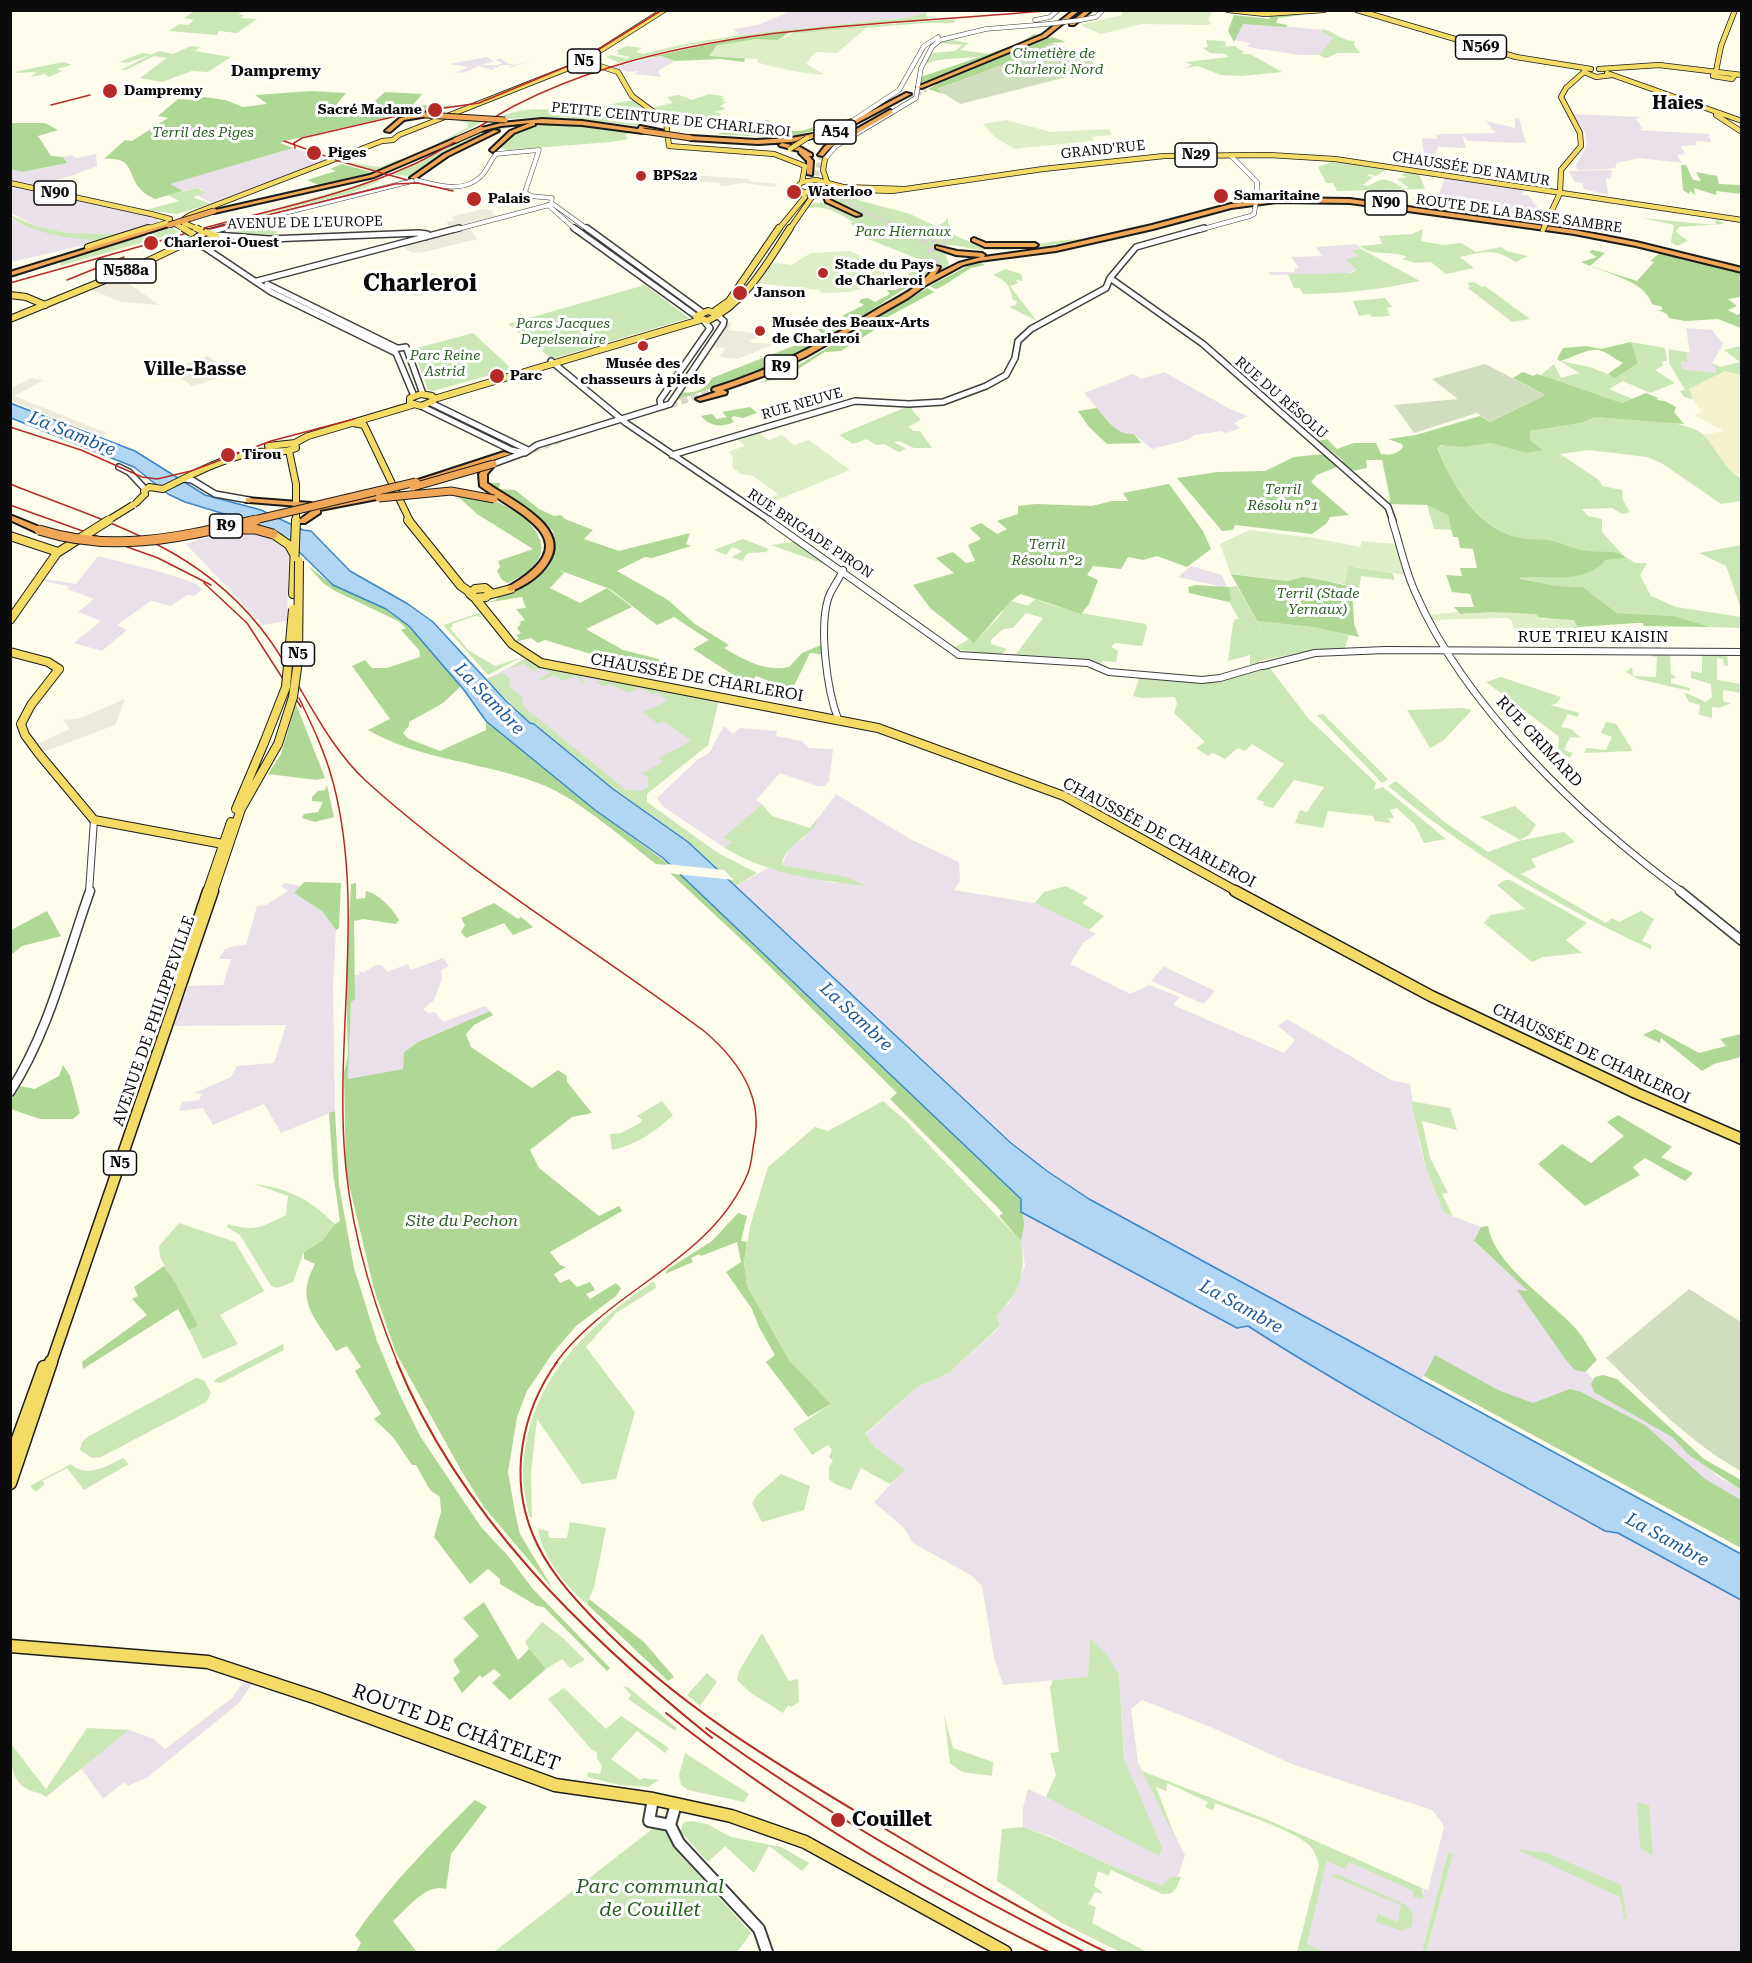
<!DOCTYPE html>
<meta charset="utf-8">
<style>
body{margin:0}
#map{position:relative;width:1752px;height:1963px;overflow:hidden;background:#fefcea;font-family:"Roboto Serif",serif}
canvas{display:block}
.frame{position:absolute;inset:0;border:12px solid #0b0b0b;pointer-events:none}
</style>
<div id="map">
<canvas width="1752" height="1963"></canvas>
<div class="frame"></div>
</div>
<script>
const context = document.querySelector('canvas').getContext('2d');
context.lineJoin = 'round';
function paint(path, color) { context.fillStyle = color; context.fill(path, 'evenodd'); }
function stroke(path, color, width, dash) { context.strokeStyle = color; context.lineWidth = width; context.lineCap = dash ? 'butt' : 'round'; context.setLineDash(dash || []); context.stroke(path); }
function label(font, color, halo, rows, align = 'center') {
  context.font = font + ' "Roboto Serif",serif'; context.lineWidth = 6; context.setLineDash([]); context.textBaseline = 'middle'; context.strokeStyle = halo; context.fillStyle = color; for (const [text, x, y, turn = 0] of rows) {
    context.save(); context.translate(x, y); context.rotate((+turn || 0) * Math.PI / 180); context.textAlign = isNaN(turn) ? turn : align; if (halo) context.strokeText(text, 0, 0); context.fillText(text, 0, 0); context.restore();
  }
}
paint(new Path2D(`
 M791 11H935L910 17 740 35 733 29 758 25Z
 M1252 23 1323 30 1322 32 1334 38 1319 55H1300L1247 47 1250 43 1234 40 1243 24Z
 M661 56 675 61 658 71 661 77 634 74 638 71 628 72 613 67Z
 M487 57 494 61 481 65H498L502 63 495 60 501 58 506 63 515 65 530 61 509 68 512 65H501L492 70 479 66 466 72 454 73 469 67 449 64Z
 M1572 114 1642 117 1636 119 1643 129 1636 130 1709 134V137H1706L1710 138 1711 142 1696 141 1697 145 1681 146 1685 154 1677 155 1682 163 1640 158 1617 163 1615 168 1608 169 1577 170 1576 165 1587 145 1585 132Z
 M1519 118 1526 143 1468 141 1462 135 1466 148 1438 147 1435 154H1424L1422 138 1437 139 1436 135 1442 134 1495 133 1486 121 1515 128V119Z
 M293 148 327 160 214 204 196 195 205 193 202 190 197 188 183 191 169 184Z
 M96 154 97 166 71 176 35 185 11 180 10 169 22 172 67 163 63 157 72 155 76 158Z
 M1612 170 1611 178 1606 179 1608 195 1584 189 1582 183 1575 182 1568 171Z
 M1445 178 1523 190 1522 195H1528L1541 212 1524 213 1530 219 1417 206 1412 198 1439 195Z
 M20 186 157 218 159 223 126 234 68 233 36 226 11 213V188Z
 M10 217 19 222 58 235 106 240 11 262Z
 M1357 244 1361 249 1353 250 1360 256 1346 259 1356 269 1348 274 1270 275 1269 272H1295L1294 269 1299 268 1291 257 1322 256 1316 247Z
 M1686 328 1712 330 1723 344 1713 362H1710L1715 366 1716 373 1682 369 1681 361 1686 353H1690Z
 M1164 372 1230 409 1248 416 1234 423 1240 428 1226 433 1221 431 1195 435 1187 440 1152 449 1134 434 1124 435 1116 430 1084 393 1133 374 1141 379Z
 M233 528 263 529 289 550 287 621 263 625 186 544Z
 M98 556 158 571 195 583 203 589 194 596 187 595 171 606 151 601 117 625 127 630 102 651 74 643 101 621 78 612 94 599 67 589 68 586 47 582 44 579 76 584Z
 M1191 566 1222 575 1227 588 1178 577Z
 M525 659 576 675 714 700 718 703 708 745 632 803 530 723 488 678Z
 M724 726 733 734 740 728 777 731 776 736 802 741 809 748 833 749 829 781 825 786H817L780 773 756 800 762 804 724 838 733 842 725 848 662 806 657 798 697 760 709 753Z
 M836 794 910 839 959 862 960 881 954 890 1039 904 1096 934 1083 943 1070 964 1130 994 1149 985 1180 997 1173 1005 1284 1053 1295 1040 1278 1026 1287 1019 1391 1080 1410 1084 1420 1146 1426 1169 1444 1213 1481 1227 1474 1242 1529 1291 1593 1364 1586 1372 1599 1385 1614 1382 1717 1476 1741 1490V1546L1424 1376 1421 1379 1192 1256 1089 1199 1027 1156 736 886 768 868 834 883H862L782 865 790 846 803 839Z
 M285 883 301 886 294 893 322 911 336 930 333 987 335 1111 281 1133 264 1104 213 1125 203 1108 179 1111 182 1102 199 1100 202 1094 194 1093 231 1077 237 1066 274 1063 286 1025 174 1026 179 1008 188 986 223 985 231 959H219L221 955 225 949 234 946 246 945 257 906 266 905 288 891 281 886Z
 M443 958 449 966 441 970 442 979 434 1000 423 1009 428 1013 435 1012 443 1022 485 1006 490 1011 418 1042 404 1052 403 1069 348 1079 351 1002 355 975 360 974 358 971 364 972 376 965H382L387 972 408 964 411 970Z
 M1164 966 1171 970 1215 991 1204 1004 1151 981Z
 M1023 1213 1237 1328 1248 1326 1325 1375 1449 1445 1605 1531 1618 1533 1741 1600V1952H1426L1453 1854 1448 1852 1422 1952H1324L1307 1944 1327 1861 1349 1862 1414 1891 1424 1893 1422 1888 1428 1890 1444 1827 1440 1820 1432 1810 1294 1765 1213 1728 1142 1700 1131 1709 1138 1762 1185 1855 1178 1876 1162 1885 1145 1882 1050 1836 1023 1827V1808L1028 1789 1089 1817 1146 1814 1124 1759 1119 1675 1090 1639 1088 1677 1003 1685 994 1657 982 1586 972 1576 913 1543 904 1528 874 1502 904 1470 875 1447 865 1435 917 1387 949 1373 1000 1327 995 1316 1009 1303 1025 1266 1021 1241Z
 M244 1681 252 1684 239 1703 148 1777 128 1786 124 1782 103 1799 81 1768 129 1730 154 1739 165 1749 232 1698Z`), '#eae0ea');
paint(new Path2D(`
 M1725 371 1741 375V475L1729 471 1702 435 1724 431 1694 415 1702 412 1688 392 1694 385Z`), '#f3f2cc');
paint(new Path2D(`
 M194 11H244L238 14 244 15 240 18 257 19 237 33 219 31 217 35 169 31 179 24 188 25 194 20 184 18Z
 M925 13 930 20C852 26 773 30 696 44 668 49 642 58 615 64L618 62 606 57 611 55 628 59 630 57 617 54 619 52 616 51 626 46 642 48 636 52 643 54C730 31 821 28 910 17Z
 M956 19 954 23H925L792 34 794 31Z
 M1322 29C1334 31 1343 42 1355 41L1354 45 1360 53H1338L1326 58 1319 55 1333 38 1322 32Z
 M946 39 969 43 960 50 990 54C969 61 947 55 926 64L931 53 955 51 962 45 939 43Z
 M1206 40 1225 41 1226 46 1211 47 1235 46 1244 52 1242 54H1250L1282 72 1242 76 1221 75 1198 66 1185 68 1192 65 1186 62 1228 57 1225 54 1210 53 1203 48 1208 47Z
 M191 46 200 47 195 51 231 57 208 72 192 71 162 82 140 78 167 58 154 56 126 70H121L150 55 127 63 119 62 142 53 150 54V55L159 51 173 54Z
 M63 62 72 65 57 69 62 71 49 77 45 74 30 77 37 73C31 70 22 75 14 72Z
 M709 94 723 96 721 98 725 99 722 101 727 102 720 106 726 109 714 112 721 114 720 116 705 120 700 129H694L691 122H671L651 108 673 103 667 97 679 95 692 100Z
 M636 100 639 106 659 117 636 122 661 129 565 117 498 119C521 103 559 112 586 110 602 108 619 101 636 100Z
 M455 120 484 121 408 161 379 172 344 162 380 167 397 160 408 159 469 127 466 126 469 124Z
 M550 123 631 132 625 135 628 139 611 142 508 150 498 147 518 131Z
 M505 124 516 126 495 131 435 160 411 176 392 175 480 132Z
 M1332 162 1398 171 1385 170 1376 176 1369 174 1367 176 1373 177 1363 185 1369 186C1383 176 1390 179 1403 189L1409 188 1397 179 1407 177 1401 175 1407 173 1400 172 1419 174 1425 189 1337 191 1333 183H1326L1318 167Z
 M379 179 378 182 351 193 209 228Z
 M197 188 206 193 193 197 211 204 177 214 146 210 179 201 168 195Z
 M850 191 856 193 858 200 910 214 935 226 942 224 948 218V224L952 227 948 231C996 261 1034 240 1083 239 1047 247 1011 252 974 249 961 247 950 242 938 248L945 253 949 264 935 276 940 268 933 266 927 276 920 281 907 274 931 264 863 237 855 231 859 230 850 223 853 222C837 213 826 205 808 208L809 204 827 202 857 216 861 214 832 200Z
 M10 215 36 226 68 233 126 234C119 236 111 240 104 240 80 241 25 233 10 215Z
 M1642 218 1715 225 1716 219 1725 224 1679 227 1676 232 1688 241 1677 246 1671 242 1674 225Z
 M269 219 272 221 266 223 277 232 272 236 226 233Z
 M172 228 179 232 60 266 61 260Z
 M1423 229 1421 241 1443 245 1461 243 1476 252 1502 247 1506 251 1528 256 1516 262C1493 248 1486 251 1460 257L1474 268 1446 274 1431 262 1415 263 1402 259 1407 257C1391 250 1375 257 1359 246L1382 244 1379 236 1412 234Z
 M1361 249 1420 281C1382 289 1342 294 1303 294L1300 288H1294L1288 274 1352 273 1356 269 1345 259 1359 256 1352 250Z
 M1005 269 1021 274 1023 281 1016 280 1018 283 1010 286 1037 321 1009 307 1016 305 1017 301 1013 300C1010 288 1009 282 993 275Z
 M1474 282 1482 287 1485 286 1530 319 1512 322 1468 288 1470 286 1467 283Z
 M645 285 689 318 552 359 508 324Z
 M1385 298 1392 307 1387 308 1390 316 1371 317 1370 314 1359 316 1353 301Z
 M473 333 512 369 433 391 428 390 413 349Z
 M1631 342 1665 348 1667 361H1662L1663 366 1655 370 1675 383 1650 393 1623 381 1609 389 1633 399 1622 403 1541 375 1554 364 1561 378 1579 373 1560 361 1590 367 1615 377 1638 363Z
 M1741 346V375L1725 371 1689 389 1693 399 1684 397 1680 391 1685 390 1669 363V349L1690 353 1686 354 1688 362 1681 361 1682 369 1716 373 1715 366 1709 362 1721 367 1740 362 1724 350Z
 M911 405 912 410 921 420 908 427 914 431H920L932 448H914L899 441 894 442 906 449 899 452 884 444 876 445 867 439 853 444 839 435Z
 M1595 417C1619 418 1684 419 1701 433 1717 447 1722 468 1741 478V501L1721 504 1663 464 1647 457 1589 450 1560 454 1599 480 1602 486 1622 490 1623 500 1630 512 1622 514 1612 508 1582 509 1588 516 1602 519V532L1622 554C1604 553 1583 554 1566 547 1562 546 1559 542 1554 541 1546 540 1538 542 1531 541 1480 532 1455 492 1437 447L1448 444 1465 447 1491 443 1525 453 1542 449 1531 441 1530 431 1581 423Z
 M1427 505 1448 515 1452 530 1434 529Z
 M743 539 769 549 766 552 748 553 742 561 732 557 742 551 732 547 726 555 714 550Z
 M799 541 830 566 771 545Z
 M1741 545H1742L1741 609 1726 566 1699 553Z
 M1627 558 1635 563H1647L1640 575 1651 596 1676 607 1741 617V628L1711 627 1674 616 1617 613 1583 587 1557 586 1512 576C1538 578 1587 580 1606 560Z
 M1348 566 1392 573 1395 580 1361 576 1359 588 1344 584Z
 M1237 586 1273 650 1257 621 1312 627 1349 635 1345 648 1308 651 1259 661V665H1250V655L1228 661 1233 624 1235 619H1239L1229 602V587Z
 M1035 599C1071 614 1108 617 1146 624L1147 628 1142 646 1115 643 1111 647 1118 651 1116 662 1103 661 1099 665 1078 662V658L1009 655 1016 654 1043 618 1026 613 1013 628 1003 629 991 640V644L1007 649 1001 655 952 649 969 639 975 642 999 617 1009 600 1028 606Z
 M479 613 481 617 475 616 452 624 453 626 450 628 468 650 495 666 520 658 488 675 443 625Z
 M1652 652 1670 653 1671 674 1676 677 1671 679V683L1690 688V691L1638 679 1626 672 1632 667 1633 676 1656 677 1657 657 1652 656Z
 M1699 653H1727L1728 666 1724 665 1723 659 1717 658V680L1741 684V693L1723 690V701L1731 703 1720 708 1712 707V718L1699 715 1700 705 1689 702 1684 692 1706 702 1712 697 1711 684 1691 678V671L1702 673V657Z
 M525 659 552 669 580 675 585 683 577 682 581 681 576 676 563 681 554 675 540 681 539 679 550 673 542 668 533 671 524 664 507 669Z
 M1269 667 1308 718 1376 783 1374 790 1383 787 1446 839 1424 843 1415 825 1397 808 1390 810 1394 818H1388L1390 823 1375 821 1373 816 1328 811 1323 828 1295 823 1300 810 1307 812 1324 787 1294 780 1273 808 1263 805 1264 802 1256 799 1284 764 1252 744 1245 751 1238 748 1225 759 1213 753 1208 756 1196 748 1205 742 1174 713 1177 704 1175 697 1141 698 1133 696 1140 676 1213 679Z
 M504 673 511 680 509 687 522 697 523 706 626 790 641 791 648 787V778L642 773 663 762 659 758 691 741 664 721 658 724 643 712 668 701 656 692 653 694 639 688 629 693 610 684 603 686 596 682 606 680 714 700 718 703 708 745 647 794V802L718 853 757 873 736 886 688 842 613 789 535 724 530 723 486 679Z
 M1501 677 1561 697 1556 704 1550 705 1580 713 1577 717 1568 714 1561 727 1571 729 1581 738 1570 737 1564 750 1573 753 1570 758 1558 750 1559 738 1557 735 1486 682Z
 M1462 708 1472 710 1443 741 1430 748 1407 710Z
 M1323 714 1388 779 1382 783 1317 715Z
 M1606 722 1616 724 1633 751 1584 753 1586 748 1606 750 1612 737 1601 733Z
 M1396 781 1446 823 1488 852 1518 841 1564 832 1575 842 1531 859 1536 867 1521 874 1606 923 1612 918 1619 922 1641 911 1654 919 1642 941 1651 945V949C1558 907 1466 851 1388 786Z
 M762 804 772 816 810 828 818 818C812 839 784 843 782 865L846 877 867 886C818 881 768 874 725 848L732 842 723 838Z
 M1515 806 1536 825 1529 835 1520 840 1480 817Z
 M1505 880H1510L1587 923 1566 940 1582 953 1543 957 1532 962 1484 923 1491 915 1525 909 1497 885Z
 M1066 886 1088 898 1082 903 1104 916 1089 930 1035 903 1044 892Z
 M662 1101 673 1115C655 1132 636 1145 612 1150L610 1134 621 1133 640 1123 642 1120 637 1116Z
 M883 1101 905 1120 1021 1241C1026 1274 1020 1292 996 1316L1000 1326 949 1373 917 1387 865 1434 875 1447 905 1470 890 1484 861 1468 851 1490 835 1484 829 1479V1466L833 1461 829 1457 832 1450 828 1445 812 1455 793 1429 831 1404 789 1360 747 1286 744 1263 750 1226 768 1167 815 1127 828 1131Z
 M1411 1101 1450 1108 1457 1130 1422 1121 1430 1158 1448 1193 1442 1194 1453 1216 1444 1213 1426 1169Z
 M254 1184C289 1188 310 1200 335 1224L323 1240 304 1252 293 1282 277 1288 271 1286 240 1235 227 1227 228 1224C255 1232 262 1227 286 1215L288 1196Z
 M179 1223 235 1242 264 1291 220 1315 238 1344 203 1359 189 1330 197 1326 160 1257 159 1246Z
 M654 1281 656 1288 616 1313 586 1347 635 1412 616 1479 582 1484 537 1419 531 1473 532 1518 529 1516C527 1502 523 1488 523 1475 525 1383 584 1329 654 1281Z
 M283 1344 284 1350 221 1383 214 1382 217 1378Z
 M196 1378 204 1380 211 1393 206 1402 101 1457 92 1458 80 1450 82 1442 89 1436Z
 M123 1458 129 1464 84 1490 67 1468 42 1481 45 1484 36 1492 30 1486 71 1464C87 1479 106 1466 123 1458Z
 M781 1474 810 1486 804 1510 762 1522 752 1503 757 1495Z
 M570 1522 606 1528 594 1587 587 1604C566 1587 542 1556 538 1529L548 1531 549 1538H567Z
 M542 1622 563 1638 585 1660 570 1668 562 1659 546 1669 532 1654 525 1642Z
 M762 1633 789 1681 798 1679 799 1702 791 1707 788 1705 783 1713 751 1693 737 1680 739 1671Z
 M1090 1638 1107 1655 1119 1675 1124 1759 1162 1848 1159 1856 1046 1797 1056 1775 1050 1753 1059 1752 1050 1688 1053 1680 1088 1677Z
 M707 1673 717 1682 700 1706 687 1695Z
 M623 1686 629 1688 677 1728 675 1731 628 1699 631 1695Z
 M564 1688 606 1729 621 1716 669 1748 665 1753 637 1731 611 1759 640 1780 643 1778 659 1780 648 1787 620 1785 587 1777 588 1772 600 1774 602 1766 597 1758V1752L591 1749 548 1699Z
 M944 1715 953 1748 993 1762 992 1776 962 1772 950 1763Z
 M87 1728 129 1730 46 1797C40 1792 36 1793 29 1790 11 1782 10 1761 11 1744L46 1789Z
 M685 1753 749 1794 744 1802 688 1790 681 1785 679 1775Z
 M1142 1771 1268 1820 1422 1888 1423 1899 1413 1897V1891L1349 1862 1345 1869 1327 1861 1307 1944 1324 1952H1297L1319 1866C1317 1857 1315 1851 1309 1845 1291 1829 1239 1813 1215 1803L1213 1810 1205 1807 1208 1802 1167 1783 1166 1791 1156 1787 1177 1842Z
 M1637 1802 1649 1805 1653 1856 1640 1848Z
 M692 1821 707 1824 731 1837 781 1847 809 1863 802 1871 769 1846 754 1873 725 1846 708 1862 680 1831 684 1822Z
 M655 1827 667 1828 679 1853 751 1933 737 1952H494Z
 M1023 1827C1071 1843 1114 1871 1162 1885L1171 1877H1181C1176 1889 1175 1895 1162 1894L1111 1870 1108 1876 1098 1871 1094 1886 1102 1892V1894L1095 1892 1088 1904 1096 1907 1092 1923 1147 1952H1120L1062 1923 997 1881 1002 1829Z
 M1516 1849 1547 1853 1621 1885 1627 1919 1624 1918 1620 1897Z
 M1448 1852 1453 1854 1426 1952H1422Z
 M1336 1874 1406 1905 1413 1914 1412 1926 1402 1931 1376 1922 1378 1914 1398 1922 1401 1905 1331 1876Z`), '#cce7b6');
paint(new Path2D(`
 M1300 12 1302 15 1278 18 1276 23 1288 25 1286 27 1243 24 1234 42 1228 31 1234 15 1270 19 1269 15Z
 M790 32 778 40 710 56 745 58 744 62 720 59 675 61 661 56 640 59 734 39Z
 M1034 34 1040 35 919 85 921 77 1020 43Z
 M1052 37 1066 42 1052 43 1030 55 937 89 944 94 928 89 950 77Z
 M312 91 346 93 336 105 368 107 385 92 422 94 413 105 458 106 410 112 285 141 280 143 293 148 170 184 183 191 155 199C151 197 145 194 142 191 126 174 135 156 104 159L125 140 132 141 168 118 158 116 178 99 196 100 204 97 225 100 243 107 267 104 255 95Z
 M767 120C794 130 789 137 821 124L830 127 783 138 717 134 737 128 765 132 772 128 758 124Z
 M11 123H45L58 130 38 136 51 156 63 157 67 163 22 172 11 169Z
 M342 164 374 173 321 186 307 180 336 171 330 169Z
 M1681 165H1686L1693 180 1701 181 1696 172 1717 176 1719 184 1741 185V194L1716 191V195L1694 188 1695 195 1690 191 1689 194 1683 190Z
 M1592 250 1605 253 1590 266 1637 281 1654 262 1650 261 1661 252 1741 272V297L1728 299 1737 306 1728 310 1737 315 1741 313V328L1718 319 1685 321 1669 318 1667 314 1658 310H1662V307L1652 304C1645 280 1603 273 1581 262L1597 257 1589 252Z
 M977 261 985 265 971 268 941 287 936 289 930 286Z
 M915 282 851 323 843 322 846 317 842 316 864 305 859 302 861 299 868 298 875 302 890 294 887 290H895Z
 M927 288 934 292 884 319 876 329 841 351 825 352 787 376 759 383 797 366Z
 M818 329H837L839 331 762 371 674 401 680 392C694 394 704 391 712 378L801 343 804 344 822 334Z
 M1631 342 1638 363 1615 378 1608 374 1623 363C1616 360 1610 354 1602 351 1589 346 1573 358 1560 361L1557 359 1563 348 1586 346 1601 349Z
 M1523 372 1533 376 1537 374 1547 377 1622 403 1646 393 1658 398 1657 400 1665 401 1676 407 1674 412 1684 424 1595 417 1581 423 1530 431 1531 441 1543 450 1525 453 1491 443 1465 447 1441 445 1437 448C1453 485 1474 525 1516 537 1529 541 1545 538 1557 542 1568 546 1576 550 1588 551 1600 553 1617 549 1627 558L1606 560C1581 586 1549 574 1518 578L1557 586 1583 587 1617 613 1674 616 1711 627 1644 626 1643 623H1637L1577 627 1574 620C1535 619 1499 611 1460 614L1454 607H1474L1470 594 1452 592 1446 575 1462 576 1460 568H1477L1473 549 1460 548 1458 537H1453L1448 515 1427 505 1389 504 1390 498 1382 460H1366L1367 468 1352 471 1341 462 1344 461 1318 441 1327 439 1337 449 1354 443H1376L1381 454C1391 455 1396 455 1403 447L1402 444 1388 439 1416 435 1480 416 1490 422 1545 395 1513 378Z
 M750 407 757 413 743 418 734 416 731 418 734 422C721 428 709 426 701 416L712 414 717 419 727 417 722 412Z
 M1097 408C1108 421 1116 435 1134 434L1141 443 1107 444 1089 427 1078 411Z
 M1324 454 1339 466 1317 475 1311 482 1349 515 1330 517 1327 523 1312 534 1235 525 1233 530 1222 531 1177 478 1218 472 1265 471 1294 457Z
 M486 483H500L499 489 515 490 539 509 554 516 561 515 565 519 593 530 584 539 619 551 690 533 686 544 691 546 652 558 645 557 617 571 668 600 695 624 729 645 724 648C744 660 765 672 789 667L802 653 823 644 827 655 810 653 792 690 756 676 749 685 693 649 709 640 674 617 657 625 610 589 559 570 564 573 550 588 580 603 607 588 632 607 586 629 623 650 659 659 660 664 613 657 611 660 545 640 538 643 531 638 515 642 519 638 516 635 521 633 517 628 521 624 519 622 525 620 516 609 526 608 522 597 485 603 496 600 499 595C528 579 560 570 553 531L544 522Z
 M1169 484 1203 531 1211 549 1187 567 1157 556 1143 560 1128 557 1121 569 1093 566 1087 575 1098 580 1089 604 1081 614 1021 594C1008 600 988 629 974 643L930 608 913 585 954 573 936 558 953 552 966 563 975 561 968 545 981 539 970 528 981 523 997 534 1007 529 997 521 1018 514V506L1036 504 1092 506 1112 501H1128L1123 493Z
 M454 493C467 495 483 496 495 501 540 521 566 557 508 583L502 580 497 571 500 567 498 561 533 549 477 514Z
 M308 566 333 585 386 609 409 626 461 686 443 703 409 722V726L403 733 409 739 440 751 486 730V721L595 810 670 865 656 864C626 841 577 798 543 785 487 762 421 761 368 730L390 719 352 666 365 660 372 668H387L420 657 419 650 401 630 406 628 398 621 335 591 323 583Z
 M1231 574 1288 581 1302 575 1352 587 1354 624 1359 637 1312 627 1257 621Z
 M1196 585 1229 587 1231 599 1229 602 1189 593 1188 587Z
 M296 704 325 778 317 780 268 774 281 754Z
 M327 785 334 817 315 822 302 818 304 814 318 812 323 802 312 801V797L318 791 325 790Z
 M670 873 681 875 1021 1199 1024 1225 1021 1241 999 1216 1003 1213 890 1099 897 1093 759 956Z
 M304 882 341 883 339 928 336 930 322 911 294 893Z
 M356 883V899L365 898 366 891C379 894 392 908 399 920L396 924 363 919 354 921 355 999 351 1002 348 1079 403 1069 404 1052 418 1042 490 1011 493 1015 474 1025 466 1034 471 1047 532 1088 558 1070 567 1076V1082L592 1113 572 1117 530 1150 539 1168 599 1216 619 1206 622 1211 550 1252 560 1265 566 1267 554 1274 560 1283 569 1279 577 1287 590 1282 595 1290 586 1294 590 1299 616 1283 621 1288 616 1296 576 1326 552 1354 527 1391 517 1417 508 1472 515 1512 520 1534 553 1589 484 1507 462 1472 396 1353 374 1289 346 1172 344 1073 348 1055 346 983 351 884Z
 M494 903 518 919 521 917 533 927 513 935 504 923 466 938 461 932 465 925 461 918Z
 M47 911 61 936 22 946 11 955V930Z
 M1655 1029 1699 1053 1726 1046 1720 1039 1741 1034V1057L1714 1064 1702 1071 1661 1038 1660 1043 1643 1035Z
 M63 1065 70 1076 80 1113 73 1119H40L11 1109V1100L20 1086 35 1089 59 1076Z
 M335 1111 339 1185 354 1268 377 1341 398 1391 420 1436 481 1527 509 1557 532 1588 610 1668 607 1671 544 1607 537 1606 500 1584V1579L488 1569 470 1584 434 1537 441 1512 440 1497 430 1490 416 1465H412L393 1437 374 1419 381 1414 355 1371 361 1367 347 1346 336 1351C316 1318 294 1302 315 1264L304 1259V1252L323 1240 335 1224 340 1221 333 1172 329 1113Z
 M1618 1115 1672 1147 1661 1157 1693 1173 1685 1181 1645 1158 1633 1167 1640 1175 1585 1206 1538 1164 1562 1144 1591 1163 1624 1136 1607 1122Z
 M738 1213 747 1216 741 1241 747 1242 744 1263 747 1286 789 1360 831 1404 808 1417 766 1362 775 1355 759 1327 752 1309 726 1272 741 1262 737 1242 701 1256 699 1254 691 1258 693 1262 665 1274 668 1269 712 1241Z
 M1488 1226C1495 1266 1549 1299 1576 1329 1584 1338 1590 1350 1597 1360L1585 1372 1575 1370 1566 1360 1517 1290 1528 1291 1474 1241 1481 1227Z
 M164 1266 176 1284 198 1326 189 1330 178 1309 83 1369 82 1362 147 1315 132 1299 138 1296 134 1287Z
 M1435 1355 1498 1390 1533 1403 1570 1389 1581 1392 1645 1425 1705 1479 1741 1500V1548L1424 1376Z
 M1603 1375 1617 1379 1704 1459 1741 1480V1490L1689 1455 1672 1437 1594 1392 1591 1384 1595 1377Z
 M589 1599 644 1642 674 1677 668 1681 587 1604Z
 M484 1602 518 1660 529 1649 546 1669 510 1700 492 1683 501 1675 494 1669 482 1678 480 1675 462 1693 453 1678 460 1672 453 1660 479 1636 463 1618Z
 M475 1800 487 1807 451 1854 446 1889C426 1883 407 1909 393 1921L417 1952H356L361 1943 355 1935C389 1886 432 1842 475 1800Z`), '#afd796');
paint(new Path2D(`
 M1052 43 1085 55 1095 65 1063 78 960 104 937 89 1030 55Z
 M1485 364 1545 395 1490 422 1477 413 1414 433 1394 405 1458 399 1432 379Z
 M1689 1289 1741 1322V1471C1689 1442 1649 1400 1606 1358Z`), '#d1debd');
paint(new Path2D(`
 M1208 10 1212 14 1208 19 1211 24 1208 25 1142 24 1101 34 1080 25 1122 15V11Z
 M866 28 837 53 815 52 806 64 824 74C814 76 766 66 757 62L758 59 709 56 717 45 757 39 778 40 792 34Z
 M1006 120 1051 132 1109 129 1112 135 1091 137 1094 141H1090L1014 149 995 137 983 124Z
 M850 251 882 266 886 279 851 292 821 293 819 290 755 283 769 262 791 265 811 253Z
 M758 431 768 440 782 435 794 445 809 440 850 470 775 501 771 498 778 494 753 476 741 474 732 467 733 456 728 452 745 446 736 438Z
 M1249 530 1314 538 1360 547 1362 541 1396 544 1405 575 1348 566 1344 584 1303 577 1288 581 1231 574 1220 544Z
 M1458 612 1460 614 1491 612 1536 614 1541 619 1574 620 1583 639H1518L1511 620 1506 618 1431 620 1429 615Z`), '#deeec7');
paint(new Path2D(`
 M663 173 749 179V181L777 184 776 187 744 183 721 186 720 183 690 181 684 184Z
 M483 209 494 211 492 213 497 216 448 228 447 222 455 220 451 217Z
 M469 227 477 239 424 252 413 253 400 245Z
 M423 271 447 277 445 289 418 296 399 292 395 284 397 279Z
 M120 277 159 305 122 302 89 289Z
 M728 323H732L728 330 771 335 752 339 750 341 752 343 775 344 737 359 719 357 725 348 712 347Z
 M208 356 231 374 192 386 170 370Z
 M31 378 44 380 14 396 107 433 102 436 11 401 10 389Z
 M125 699 115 725 40 753 34 745 70 729 63 720 78 719Z`), '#ede9db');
const water = new Path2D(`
 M10 403 135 451 205 495 261 510 303 530 311 531 350 571 408 604 433 622 506 701 530 723 534 724 613 789 688 842 1011 1143 1047 1171 1089 1199 1741 1554V1600L1618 1533 1605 1531C1485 1464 1363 1400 1248 1326L1237 1328 1021 1212V1199L663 858 595 810 486 721 464 690 409 626 386 609 333 585 281 534 254 523 185 502 168 494 134 467 11 418Z`);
paint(water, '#b1d6f4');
stroke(water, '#3a86c8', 1.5);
paint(new Path2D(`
 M666 864 724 870 734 880 676 874Z`), '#fefcea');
stroke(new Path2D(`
 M910 99 926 89
 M821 155 816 177C839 204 874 215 905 230`), '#dad8c9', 5, [5, 3]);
stroke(new Path2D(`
 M902 228C920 237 934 247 937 267
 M921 234 946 244
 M660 408 716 390
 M523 453 565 438`), '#dad8c9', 7, [7, 4]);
const minorFar4 = new Path2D(`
 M1035 20 1050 17 1058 10
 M1081 20 1096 17 1103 10
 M852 121 899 90 924 46 938 37
 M496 154 539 150 525 192 530 196 552 198 551 204
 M1230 155 1257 182V197
 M825 159 836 146 916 98 921 68 932 47 940 40 986 29 1048 24
 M416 180C438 186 466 194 483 174 488 168 491 160 496 154
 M548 205 576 230
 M217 230 412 181
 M454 230 553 204 589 230
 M1199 230 1250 216 1254 214 1256 202`);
const minorFar3 = new Path2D(`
 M574 228 696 316
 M587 228 702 312
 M209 232 223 228
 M216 235 269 239 419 233 427 234 426 237
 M184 246 194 244 204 247 271 292 396 353 414 396
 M1110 278 1203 344 1388 507 1393 521
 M257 281 459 228
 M267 284 397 348
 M393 349 406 347 423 394
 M551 361 626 423 771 521
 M431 403 528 450
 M421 406 511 450 525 453 537 445 670 404 723 325 724 321 719 317
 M661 406 660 400 710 328 704 321
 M672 455 855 401 909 404 943 402 986 386 1006 375 1015 358 1018 341 1031 329 1106 288 1110 278 1136 247 1204 228
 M493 464 523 453
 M119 467 129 472 145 489
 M184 479 192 480 215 494 249 500`);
const minorFar2 = new Path2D(`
 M769 520 959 655 1088 663 1109 672 1202 680 1220 678 1261 666
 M1392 520C1400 544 1405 571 1416 594 1465 707 1583 819 1682 892
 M1263 666 1315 653 1385 650 1742 652
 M838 719C827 690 819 629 828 599 831 589 839 580 843 570
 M89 892 94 820`);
const minorFar1 = new Path2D(`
 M1680 891 1742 941
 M10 1092C49 1032 66 958 90 891`);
const minor = new Path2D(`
 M653 1799 649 1821 670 1825
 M676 1804 670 1825 679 1843 759 1929 767 1952`);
const majorFar4 = new Path2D(`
 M1228 10 1265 14 1324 10
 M1357 10 1516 57 1591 69
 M581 60 618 72 632 96 666 121 669 146 774 154 805 166 802 182
 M1599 69 1659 65 1742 75
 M1716 71 1721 46 1735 10
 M1584 72 1596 77 1612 75
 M1714 72 1713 76 1732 79 1735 75
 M1607 73 1742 121
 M1716 115 1742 132
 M807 138 852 121
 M825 159 823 170 827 182
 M10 183 151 214 170 219 169 222 177 225
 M904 189 843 187 816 180 802 182 797 187 800 191 814 194 840 189 892 191 1043 169 1164 156 1269 155 1335 159 1742 220
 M180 222 190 215 382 141 393 140 399 135 579 64 664 10
 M1546 223 1560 193 1561 170 1581 146 1580 133 1561 97 1566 88 1584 72
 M143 230 169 222
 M778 230 805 197 802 193
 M789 230 812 197 818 194`);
const majorFar3 = new Path2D(`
 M206 232 216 236 204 241 194 239Z
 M88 247 148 228
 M10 295 26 297 45 305
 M716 310 729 301 779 228
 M719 314 708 311 696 316 707 321C745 304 768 262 790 228
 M10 319 127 271 194 239
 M421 394 432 396 433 401 421 406 410 403V398Z
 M434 399 700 320
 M353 423 364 425 410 521
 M295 443 308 436 412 405
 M268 446 295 443
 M289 451 296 484V505
 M163 489C191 475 219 460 250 453 265 449 282 455 296 448L295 443
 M145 494 144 491 149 487 163 489
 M136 503 145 494
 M296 521V508`);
const majorFar2 = new Path2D(`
 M408 520 461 586 471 593
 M273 534 289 545 294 554
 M10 536 58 552
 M485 588 490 592 486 597 475 598 470 594 475 589Z
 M293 594 296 520
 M488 595 511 589
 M475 598 512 644 541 663 878 728 1064 796 1238 892
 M10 620 57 553 82 537
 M10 652 48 662 59 669 31 705 21 724
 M21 724 25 735 39 754 94 820 223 844
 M236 809 264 743
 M207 892 231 822
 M213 892 241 809 278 744`);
const majorFar1 = new Path2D(`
 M1235 891 1431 996 1636 1093 1742 1139
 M178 980 208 891
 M51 1364 213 891`);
const major = new Path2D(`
 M10 1461 44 1367
 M10 1483 51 1362
 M10 1646 208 1662 317 1698 555 1785 653 1799 731 1816 805 1842 1005 1952`);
const highway = new Path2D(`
 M1074 10H1080L1046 37 922 88 917 87 1042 35Z
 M1086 10H1092L1074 25H1070V23Z
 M906 93 911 94 838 133 791 142 758 144 691 140 688 138 691 136 756 140 791 138 836 130Z
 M890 110 893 112 892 113 849 138C839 139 829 148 823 156L818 155 825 146 849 131H853Z
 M426 113 429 115 428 116 404 120 390 132 385 131 400 118Z
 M542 119 582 121 638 129 640 126 665 131 662 133 645 130 643 133 582 125 535 123V125L514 133 493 152 490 150 491 149 510 131 530 123 501 126 481 131 478 129 501 123Z
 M494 130 499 131 448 156 415 179 410 178 444 154Z
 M456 138 458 139V141L374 177 214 213 211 211 370 175Z
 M782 143 800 147 812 154V156H809L813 161 812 175 807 174V161L799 153V151L780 146 779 145Z
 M822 192H826L830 200 861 215 856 216 826 202Z
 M1277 198 1350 199 1574 230 1636 242 1742 268V272L1636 246 1574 234 1350 203 1277 202 1231 208 1153 229 1056 251 979 261 963 265 926 285 908 298 805 357 763 376 723 390 727 392 726 394 700 401 696 399 716 392 712 390 713 388C772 370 824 342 876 310 898 297 921 288 935 266L940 267 935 275 959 263 981 257 956 255 936 248V246L957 251 982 253 985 255 984 257 1056 247 1152 225 1231 204Z
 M167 224 172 225 10 276V272Z
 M974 238 986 243H1035L1038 245 1035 247H985L972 241V239Z
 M504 452 511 454 419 484 412 482Z
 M486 465 493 467 487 474V483C510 500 573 527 548 563 540 576 525 586 511 591L507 589 508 587C588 541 524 518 480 486L479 474Z
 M374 495H377V499L320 510V513L305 523H299L298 521 314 509H318V506Z
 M246 498 311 503 315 505 311 507 249 502H246Z
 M10 515 42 528 43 530 42 532H36L10 520Z`);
stroke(minorFar4, '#3e3e3e', 5);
stroke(minorFar3, '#3e3e3e', 8);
stroke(minorFar2, '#3e3e3e', 8);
stroke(minorFar1, '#3e3e3e', 11);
stroke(minor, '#3e3e3e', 14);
stroke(majorFar4, '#1c1c1c', 6);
stroke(majorFar3, '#1c1c1c', 8);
stroke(majorFar2, '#1c1c1c', 10);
stroke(majorFar1, '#1c1c1c', 13);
stroke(major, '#1c1c1c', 15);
stroke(highway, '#1c1c1c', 4);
stroke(minorFar4, '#fff', 4);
stroke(minorFar3, '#fff', 5);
stroke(minorFar2, '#fff', 6);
stroke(minorFar1, '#fff', 8);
stroke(minor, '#fff', 10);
stroke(majorFar4, '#f4db65', 4.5);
stroke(majorFar3, '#f4db65', 6);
stroke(majorFar2, '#f4db65', 8);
stroke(majorFar1, '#f4db65', 10);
stroke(major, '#f4db65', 12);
paint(highway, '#f0a757');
stroke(new Path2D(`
 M51 105 90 95
 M284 141 339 161 407 180
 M295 148 294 143 302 138 410 113 479 103 580 61 662 10
 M210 229 395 184 418 183 453 191
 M67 280 124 257
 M10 427 81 450 142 477 157 479 191 471 271 441 354 419`), '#b62b28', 1.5);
stroke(new Path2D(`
 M204 228C274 209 346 195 412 165 448 149 479 125 514 106 545 90 578 77 611 67 754 23 907 24 1055 10
 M10 283 184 234
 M10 484C110 524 203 547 269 639 302 685 324 742 366 781 471 876 592 947 704 1031 737 1059 764 1097 754 1142 752 1152 752 1163 748 1173 712 1261 609 1289 555 1364
 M10 505 158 558 211 585
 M204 583 247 623 301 707
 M299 698C312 725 325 752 333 782 364 899 337 1025 344 1144 348 1221 369 1293 398 1364`), '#b62b28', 1.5);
stroke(new Path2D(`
 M397 1362C460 1516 585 1636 712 1738
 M557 1362C521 1412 509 1478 533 1535 546 1567 570 1594 594 1619 674 1703 773 1762 872 1821 949 1867 1026 1913 1106 1952
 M666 1713C785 1808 913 1885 1049 1952
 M706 1728C826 1814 952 1886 1084 1952`), '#b62b28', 2);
const minorBridge = new Path2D(`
 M1048 24 1081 20
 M1256 202 1257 197`);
const majorBridgeFar2 = new Path2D(`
 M790 149 807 138
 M184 223 200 230
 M177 225 186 230
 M1543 230 1546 223`);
const majorBridgeFar1 = new Path2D(`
 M183 228 191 233
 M196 228 200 230
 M107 521 133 505`);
const majorBridge = new Path2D(`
 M82 537 109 520
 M264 743 286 687 293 609
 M278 744 293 697 298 661 299 561`);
const highwayBridgeFar2 = new Path2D(`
 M426 115 505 120
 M643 131 691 138
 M456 140 481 129
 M169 225 214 211`);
const highwayBridgeFar1 = new Path2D(`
 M413 487 493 464
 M379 498 451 491 494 499
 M250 521 416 482`);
const highwayBridge = new Path2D(`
 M236 529H255L273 534
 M39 530C115 554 181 537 256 520`);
stroke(minorBridge, '#3e3e3e', 5, []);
stroke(majorBridgeFar2, '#1c1c1c', 6, []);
stroke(majorBridgeFar1, '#1c1c1c', 8, []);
stroke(majorBridge, '#1c1c1c', 10, []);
stroke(highwayBridgeFar2, '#1c1c1c', 7, []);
stroke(highwayBridgeFar1, '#1c1c1c', 9, []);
stroke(highwayBridge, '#1c1c1c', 11, []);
stroke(minorBridge, '#fff', 4);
stroke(majorBridgeFar2, '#f4db65', 4.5);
stroke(majorBridgeFar1, '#f4db65', 6);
stroke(majorBridge, '#f4db65', 8);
stroke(highwayBridgeFar2, '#f0a757', 5);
stroke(highwayBridgeFar1, '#f0a757', 7);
stroke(highwayBridge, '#f0a757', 9);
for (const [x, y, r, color] of [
 [110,91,8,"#b62b28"],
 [435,110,8,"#b62b28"],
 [314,153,8,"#b62b28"],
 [641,176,6,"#b62b28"],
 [794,192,8,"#b62b28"],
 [1221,196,8,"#b62b28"],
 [474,199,8,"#b62b28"],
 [151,243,8,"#b62b28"],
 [823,273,6,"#b62b28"],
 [740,293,8,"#b62b28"],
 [760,331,6,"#b62b28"],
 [643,346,6,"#b62b28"],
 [497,376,8,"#b62b28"],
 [228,455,8,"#b62b28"],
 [838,1820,8,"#b62b28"]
]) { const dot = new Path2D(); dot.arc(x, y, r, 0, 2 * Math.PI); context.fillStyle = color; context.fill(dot); stroke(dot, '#fff', 2); }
label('italic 14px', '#28601e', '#fff', [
 ["Cimetière de",1054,54],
 ["Charleroi Nord",1054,70],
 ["Terril des Piges",203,133],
 ["Parc Hiernaux",903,232],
 ["Parcs Jacques",563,324],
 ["Depelsenaire",563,340],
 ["Parc Reine",445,356],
 ["Astrid",445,372],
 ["Terril",1283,490],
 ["Résolu n°1",1283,506],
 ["Terril",1047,545],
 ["Résolu n°2",1047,561],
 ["Terril (Stade",1318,594],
 ["Yernaux)",1318,610]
]);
label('bold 14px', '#0b0b0b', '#fff', [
 ["Dampremy",124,91],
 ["Sacré Madame",422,110,"right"],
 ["Piges",328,153],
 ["BPS22",653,176],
 ["Waterloo",808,192],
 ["Samaritaine",1234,196],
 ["Palais",488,199],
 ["Charleroi-Ouest",164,243],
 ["Stade du Pays",835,265],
 ["de Charleroi",835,281],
 ["Janson",754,293],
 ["Musée des Beaux-Arts",772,323],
 ["de Charleroi",772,339],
 ["Musée des",643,364,"center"],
 ["chasseurs à pieds",643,380,"center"],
 ["Parc",510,376],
 ["Tirou",242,455]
], 'left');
label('14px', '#0b0b0b', '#fff', [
 ["PETITE CEINTURE DE CHARLEROI",671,120,6],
 ["GRAND'RUE",1103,150,-6],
 ["CHAUSSÉE DE NAMUR",1471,169,9],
 ["ROUTE DE LA BASSE SAMBRE",1519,214,8],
 ["AVENUE DE L'EUROPE",305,223,-1],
 ["RUE DU RÉSOLU",1281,398,41],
 ["RUE NEUVE",802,404,-16],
 ["RUE BRIGADE PIRON",810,534,34]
]);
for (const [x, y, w] of [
 [1481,47,51],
 [584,61,33],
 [835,132,42],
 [1196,155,42],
 [55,193,42],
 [1386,203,42],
 [126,271,60],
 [781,367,33],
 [226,526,33],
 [298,654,33],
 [120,1163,33]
]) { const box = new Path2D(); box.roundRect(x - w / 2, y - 12, w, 24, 4.5); context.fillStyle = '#fff'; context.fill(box); stroke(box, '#0b0b0b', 1.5); }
label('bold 15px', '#0b0b0b', null, [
 ["N569",1481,47],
 ["N5",584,61],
 ["A54",835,132],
 ["N29",1196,155],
 ["N90",55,193],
 ["N90",1386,203],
 ["N588a",126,271],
 ["R9",781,367],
 ["R9",226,526],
 ["N5",298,654],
 ["N5",120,1163]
]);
label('bold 16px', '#0b0b0b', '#fff', [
 ["Dampremy",276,71]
]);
label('16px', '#0b0b0b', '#fff', [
 ["RUE TRIEU KAISIN",1593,637],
 ["CHAUSSÉE DE CHARLEROI",697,678,10],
 ["RUE GRIMARD",1539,742,47],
 ["CHAUSSÉE DE CHARLEROI",1159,833,28],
 ["AVENUE DE PHILIPPEVILLE",154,1021,-71],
 ["CHAUSSÉE DE CHARLEROI",1591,1054,25]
]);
label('italic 16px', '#28601e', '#fff', [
 ["Site du Pechon",462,1221]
]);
label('bold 18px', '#0b0b0b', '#fff', [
 ["Haies",1678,104],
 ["Ville-Basse",195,370]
]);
label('italic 18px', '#195898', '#fff', [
 ["La Sambre",72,434,22],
 ["La Sambre",489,699,46],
 ["La Sambre",856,1017,43],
 ["La Sambre",1241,1307,29],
 ["La Sambre",1667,1540,29]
]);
label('20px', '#0b0b0b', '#fff', [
 ["ROUTE DE CHÂTELET",456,1728,20]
]);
label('bold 20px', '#0b0b0b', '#fff', [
 ["Couillet",852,1820]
], 'left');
label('italic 20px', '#28601e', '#fff', [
 ["Parc communal",650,1887],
 ["de Couillet",650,1910]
]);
label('bold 24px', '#0b0b0b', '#fff', [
 ["Charleroi",420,284]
]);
</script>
